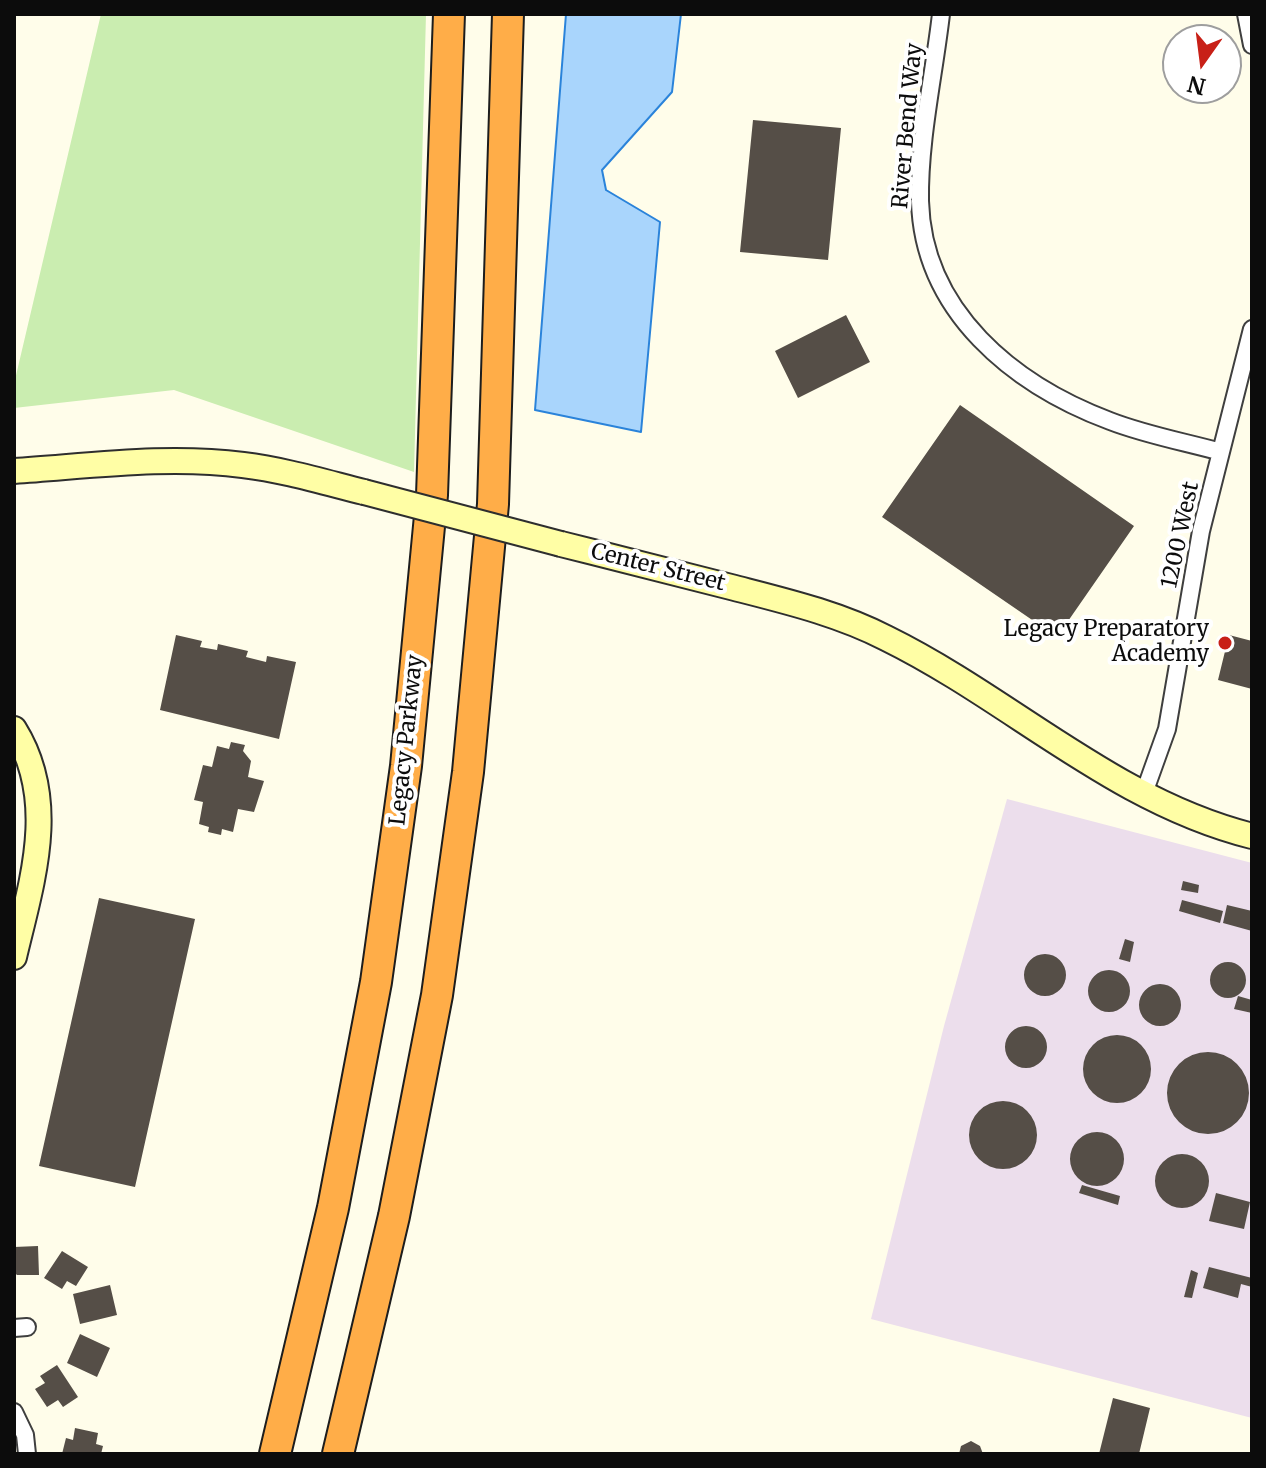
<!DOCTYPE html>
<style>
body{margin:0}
#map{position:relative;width:1266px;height:1468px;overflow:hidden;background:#fffdea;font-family:Merriweather,serif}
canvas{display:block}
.frame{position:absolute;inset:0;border:16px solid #0c0c0c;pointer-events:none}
.north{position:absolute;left:1162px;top:24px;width:80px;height:80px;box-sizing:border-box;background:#fff;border:2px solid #9e9e9e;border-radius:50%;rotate:194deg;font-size:22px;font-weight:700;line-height:32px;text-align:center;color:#0c0c0c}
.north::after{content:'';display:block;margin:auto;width:28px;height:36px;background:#c82017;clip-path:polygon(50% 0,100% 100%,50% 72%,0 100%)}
</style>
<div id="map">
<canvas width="1266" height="1468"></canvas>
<div class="frame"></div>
<div class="north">N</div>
</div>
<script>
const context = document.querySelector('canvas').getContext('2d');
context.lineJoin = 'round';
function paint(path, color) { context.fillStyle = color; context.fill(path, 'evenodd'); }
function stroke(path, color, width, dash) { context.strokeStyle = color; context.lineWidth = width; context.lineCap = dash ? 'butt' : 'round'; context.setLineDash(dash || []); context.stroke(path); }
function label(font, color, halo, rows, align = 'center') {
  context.font = font + ' Merriweather,serif'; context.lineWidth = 8; context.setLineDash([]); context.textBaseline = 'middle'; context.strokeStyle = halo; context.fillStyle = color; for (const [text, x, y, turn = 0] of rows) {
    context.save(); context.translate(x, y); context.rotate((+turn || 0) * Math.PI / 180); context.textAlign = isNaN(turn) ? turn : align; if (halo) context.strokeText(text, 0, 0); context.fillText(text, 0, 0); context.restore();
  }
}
paint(new Path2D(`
 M1007 799 1252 863V1418L871 1319 944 1026Z`), '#ecdeec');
paint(new Path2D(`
 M101 14H426L414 472 174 390 14 408V384Z`), '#caedb0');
const water = new Path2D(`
 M566 14H681L672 92 602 170 606 190 660 222 641 432 535 410Z`);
paint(water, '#a9d5fc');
stroke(water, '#2a83da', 2);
paint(new Path2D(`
 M753 120 841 128 828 260 740 252Z
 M846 315 870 362 798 398 775 351Z
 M960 405 1134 526 1057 637 882 517Z
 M176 635 202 641 200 647 217 650 218 644 248 651 246 657 266 662 267 656 296 662 279 739 160 710Z
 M1229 635 1252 641V689L1218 680Z
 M231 742 245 745 243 751 251 761 248 777 264 781 254 812 238 809 233 832 222 829 221 835 208 832 209 827 199 824 203 802 194 800 203 765 212 767 217 746 229 749Z
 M1183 881 1199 885 1198 893 1181 890Z
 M99 898 195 919 135 1187 39 1166Z
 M1182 900 1223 911 1220 923 1179 911Z
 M1227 905 1252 911V931L1223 923Z
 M1125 939 1134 942 1130 962 1119 959Z
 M1024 975a21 21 0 1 1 42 0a21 21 0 1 1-42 0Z
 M1210 980a18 18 0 1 1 36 0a18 18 0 1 1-36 0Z
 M1088 991a21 21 0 1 1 42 0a21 21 0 1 1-42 0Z
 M1139 1005a21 21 0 1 1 42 0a21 21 0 1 1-42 0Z
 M1238 996 1252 1000V1013L1234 1009Z
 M1005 1047a21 21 0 1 1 42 0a21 21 0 1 1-42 0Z
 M1083 1069a34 34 0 1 1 68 0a34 34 0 1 1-68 0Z
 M1167 1093a41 41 0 1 1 82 0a41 41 0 1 1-82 0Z
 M969 1135a34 34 0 1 1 68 0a34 34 0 1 1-68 0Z
 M1070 1159a27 27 0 1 1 54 0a27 27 0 1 1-54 0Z
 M1155 1181a27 27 0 1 1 54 0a27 27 0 1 1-54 0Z
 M1082 1185 1120 1196 1118 1205 1079 1193Z
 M1216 1193 1250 1202 1244 1229 1209 1221Z
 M38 1246 39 1275H17L14 1272V1247Z
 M62 1251 88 1267 76 1286 67 1281 62 1289 44 1278Z
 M1209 1267 1252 1278V1287L1241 1284 1238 1298 1203 1288Z
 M1191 1270 1198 1273 1192 1298 1184 1297Z
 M110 1285 117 1315 80 1324 73 1294Z
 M80 1334 110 1348 97 1377 67 1363Z
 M57 1365 78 1397 63 1407 58 1400 47 1407 35 1389 45 1383 40 1376Z
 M1113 1398 1150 1408 1139 1454H1099Z
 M75 1428 98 1433 96 1444 103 1446 101 1454H62L66 1438 73 1440Z
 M971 1441 980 1446 983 1454H959L961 1446Z`), '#554e47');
const street = new Path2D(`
 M941 14C934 75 919 140 920 201 923 312 1014 385 1110 421 1146 435 1185 442 1221 452
 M1246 14 1252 45
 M1143 796 1167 729 1201 531 1252 329
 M14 1328 27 1327
 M14 1412 25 1435 27 1454`);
const secondary = new Path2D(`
 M14 471C90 466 167 455 243 465 284 470 324 482 364 492
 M561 544C618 558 675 573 731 587 785 601 837 613 886 638 1012 700 1113 801 1252 836
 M14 729C59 801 32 881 14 957`);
const highway = new Path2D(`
 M275 1454 333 1208 376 982 406 766 432 495 449 14
 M338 1454 394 1216 437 995 468 772 493 504 508 14`);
stroke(street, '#3f3f3f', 20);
stroke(secondary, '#2e2e2e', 28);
stroke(highway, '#1d1d1d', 34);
stroke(street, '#fff', 16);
stroke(secondary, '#fffea5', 24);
stroke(highway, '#ffad48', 30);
const secondaryBridge = new Path2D(`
 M364 492 561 544`);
stroke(secondaryBridge, '#2e2e2e', 28, []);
stroke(secondaryBridge, '#fffea5', 24);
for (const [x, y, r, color] of [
 [1225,643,8,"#c82017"]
]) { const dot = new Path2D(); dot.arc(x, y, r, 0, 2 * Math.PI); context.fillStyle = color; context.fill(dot); stroke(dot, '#fff', 3); }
label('22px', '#0c0c0c', '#fff', [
 ["River Bend Way",908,126,-85],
 ["1200 West",1181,535,-78],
 ["Center Street",658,568,14],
 ["Legacy Parkway",407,740,-84]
]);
label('22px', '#0c0c0c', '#fff', [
 ["Legacy Preparatory",1209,630],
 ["Academy",1209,655]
], 'right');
</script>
